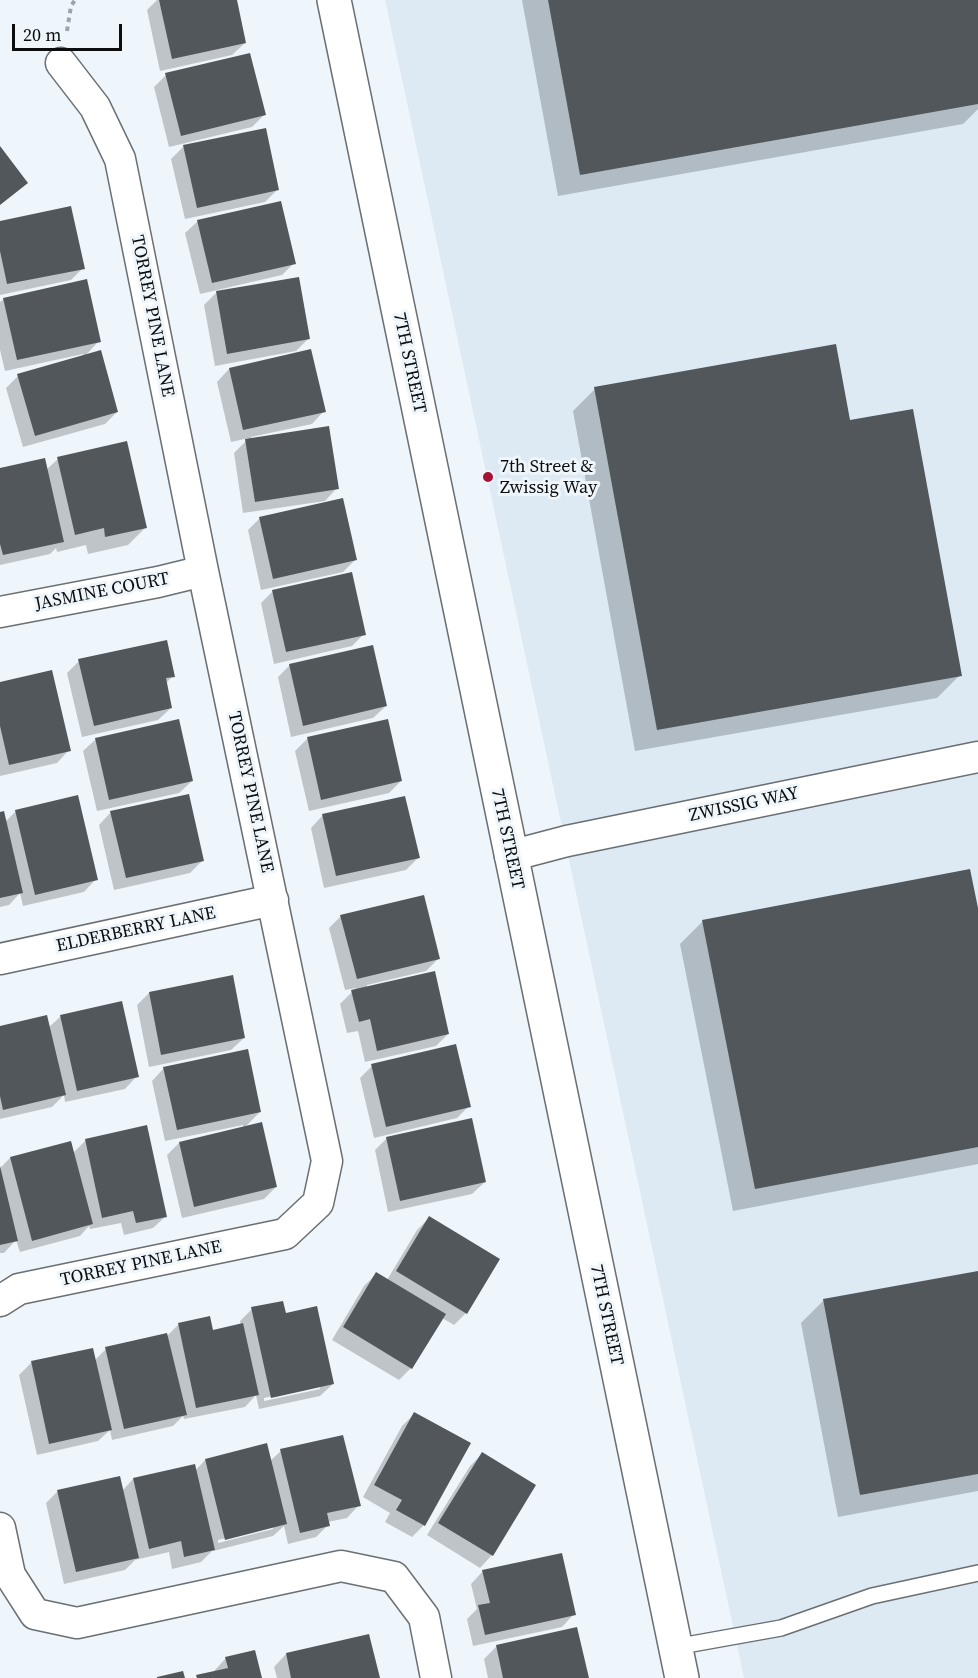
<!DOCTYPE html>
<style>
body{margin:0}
#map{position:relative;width:978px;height:1678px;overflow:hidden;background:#eff6fb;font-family:"Source Serif 4",serif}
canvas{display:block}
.scale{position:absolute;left:12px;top:24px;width:110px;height:27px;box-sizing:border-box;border:3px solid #0b0d0e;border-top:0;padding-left:8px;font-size:18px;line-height:21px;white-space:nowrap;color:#0b0d0e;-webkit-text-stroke:4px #eff6fb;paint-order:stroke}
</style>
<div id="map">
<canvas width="978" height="1678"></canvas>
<div class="scale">20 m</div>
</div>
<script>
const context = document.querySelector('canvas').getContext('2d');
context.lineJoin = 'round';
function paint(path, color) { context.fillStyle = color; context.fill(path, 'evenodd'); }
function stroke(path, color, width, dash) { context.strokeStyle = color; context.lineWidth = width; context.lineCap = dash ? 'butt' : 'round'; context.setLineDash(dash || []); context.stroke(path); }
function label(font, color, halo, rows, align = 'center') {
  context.font = font + ' "Source Serif 4",serif'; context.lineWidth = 6; context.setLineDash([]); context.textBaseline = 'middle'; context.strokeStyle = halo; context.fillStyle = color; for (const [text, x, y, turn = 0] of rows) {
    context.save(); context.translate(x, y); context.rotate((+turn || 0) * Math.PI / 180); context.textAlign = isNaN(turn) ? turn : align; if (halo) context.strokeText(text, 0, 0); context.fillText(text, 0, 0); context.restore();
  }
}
paint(new Path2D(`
 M385 0H978V1678H744Z`), '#ddeaf4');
paint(new Path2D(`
 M157 0H236L245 43 232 55 160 71 147 10Z
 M522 0H978V109L963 124 558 196Z
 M166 75 264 115 252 127 169 147 154 87Z
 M183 147 278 189 265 202 185 219 171 159Z
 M198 221 294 263 282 275 200 294 185 233Z
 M0 222 83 268 71 280 0 295Z
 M218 291 308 339 296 351 215 366 204 305Z
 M4 299 99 341 84 357 83 354 5 371 0 350V302Z
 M229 369 324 411 312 424 251 437 252 440 337 488 325 501 243 513 234 453 249 438 231 442 217 382Z
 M18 376 117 412 105 424 23 447 6 388Z
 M595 389 849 422 960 675 937 698 635 751 573 411Z
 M58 459 146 527 128 545 88 554 86 545 57 552 56 548 50 554 0 565V469L46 470Z
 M260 518 355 560 343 572 261 590 248 530Z
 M273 591 364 634 352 646 274 664 261 603Z
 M79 661 173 676 165 684 171 708 158 720 82 737 67 673Z
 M290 665 386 706 373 718 291 737 278 677Z
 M0 683 69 750 57 763 0 776Z
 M96 739 192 781 179 793 97 811 83 751Z
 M307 739 401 781 389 793 309 811 295 751Z
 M16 811 96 879 84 892 23 906 20 893 9 905 0 907V813L5 822Z
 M111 812 202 861 190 873 114 890 99 825Z
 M323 815 418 858 406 870 324 888 311 828Z
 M341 916 438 959 426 971 367 985V988L448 1034 436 1046 365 1062 358 1031 347 1033 340 1004 356 988 345 990 329 928Z
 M978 916V1164L733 1211 680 944 703 921Z
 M149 993 244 1038 231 1050 149 1067 137 1005Z
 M61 1016 137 1076 125 1089 65 1102 64 1095 52 1107 0 1119V1027L48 1028Z
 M372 1066 469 1106 457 1118 374 1138 360 1078Z
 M164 1068 260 1112 244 1128 276 1187 264 1199 182 1218 167 1155 179 1143 243 1128V1125L165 1141 152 1081Z
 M388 1137 485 1182 472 1194 388 1212 375 1150Z
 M86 1140 166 1216 153 1228 124 1235 121 1223 90 1229 89 1226 80 1236 20 1252 16 1240 4 1253H0V1168L10 1158 73 1153Z
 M429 1218 466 1313 454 1325 442 1318 411 1368 399 1380 332 1340 364 1286 376 1274 387 1280 417 1230Z
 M978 1272V1491L838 1517 801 1323 824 1300Z
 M252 1309 285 1314 333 1384 320 1396 259 1409 256 1395 245 1407 184 1419 183 1416 173 1426 112 1440 110 1430 98 1441 37 1455 19 1375 31 1363 92 1349 95 1360 106 1349 167 1336 178 1325 209 1318 212 1332 241 1325 240 1321ZM320 1386V1389L264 1401V1398Z
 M414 1414 424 1525 412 1537 385 1522 390 1513 363 1497 402 1426Z
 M281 1451 359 1505 347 1518 328 1522V1525L316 1537 288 1544 284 1526 273 1536 213 1551V1550L201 1562 172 1569 169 1552 135 1560 125 1570 64 1584 46 1503 58 1491H122L133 1479 195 1471 205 1460 270 1461ZM273 1526V1529L218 1543V1540Z
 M482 1454 534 1486 492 1555 480 1568 427 1535 470 1466Z
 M483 1571 574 1614 562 1627 473 1646 467 1619 477 1609 471 1584Z
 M576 1628 587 1678H488L484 1659 496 1647Z
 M286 1654 378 1678H277L274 1667Z
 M226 1658 260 1678H195L214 1673V1671Z`), '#0003');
paint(new Path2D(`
 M159 0H237L246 43 172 59Z
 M548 0H978V104L580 175Z
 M250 53 266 115 181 136 165 73Z
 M266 128 279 190 197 208 183 145Z
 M0 146 28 183 0 205Z
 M281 201 296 264 212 283 197 220Z
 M71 206 85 269 7 284 0 251V221Z
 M299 277 310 339 227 354 216 291Z
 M87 279 101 342 17 360 3 298Z
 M836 344 850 420 913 409 962 676 657 730 594 387Z
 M311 349 326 412 243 430 229 368Z
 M101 350 118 412 35 436 17 374Z
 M329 426 339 489 255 502 245 439Z
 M127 441 147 528 105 537 104 528 75 535 57 457Z
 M45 458 64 542 3 555 0 544V468Z
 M343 498 357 560 273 579 259 517Z
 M352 572 366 635 286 652 272 590Z
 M167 640 175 677 166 678 172 708 94 726 78 659Z
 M373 645 387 706 303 726 289 664Z
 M52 670 71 751 9 765 0 726V682Z
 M179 719 193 781 109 800 95 738Z
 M388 719 402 781 321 800 307 737Z
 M189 794 204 861 126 878 110 811Z
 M78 795 98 880 35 895 15 810Z
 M405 796 420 858 336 876 322 814Z
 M4 811 23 893 0 898V812Z
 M970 869 978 908V1147L755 1189 702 920Z
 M424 895 440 959 357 979 340 915Z
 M435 971 449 1034 377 1051 370 1019 359 1022 351 990Z
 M233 975 245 1038 161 1055 149 992Z
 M122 1001 139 1077 77 1091 60 1015Z
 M47 1015 66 1095 3 1110 0 1096V1026Z
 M456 1044 471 1107 386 1127 371 1064Z
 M248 1049 261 1112 177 1130 163 1067Z
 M472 1118 486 1182 400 1201 386 1137Z
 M262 1122 277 1187 194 1207 179 1142Z
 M147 1125 167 1217 136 1223 133 1211 102 1218 85 1139Z
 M71 1141 93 1224 32 1241 10 1157Z
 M0 1166 18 1241 0 1245Z
 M429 1216 500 1259 467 1314 396 1271Z
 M978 1271V1474L860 1495 823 1299Z
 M376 1272 446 1314 412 1369 343 1327Z
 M283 1301 286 1313 317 1306 334 1384 271 1398 251 1307Z
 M210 1316 213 1330 243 1323 259 1395 196 1408 178 1323Z
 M167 1333 187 1415 124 1429 105 1347Z
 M93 1348 112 1430 49 1444 31 1361Z
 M414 1412 471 1443 425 1526 396 1510 402 1500 374 1485Z
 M343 1435 361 1506 327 1513 330 1526 300 1533 280 1449Z
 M267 1443 287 1524 225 1540 205 1459Z
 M482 1452 536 1485 493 1556 438 1523Z
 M195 1464 215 1550 184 1557 181 1541 149 1549 133 1478Z
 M120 1476 139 1558 76 1572 57 1490Z
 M562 1553 576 1615 485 1635 478 1605 490 1603 482 1570Z
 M577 1627 589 1678H503L496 1645Z
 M369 1634 380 1678H291L286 1653Z
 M255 1650 262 1678H197L196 1675 228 1668 225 1657Z
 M183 1671 185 1678H157V1677Z`), '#51575b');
const lane = new Path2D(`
 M675 1647 781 1628 872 1596 978 1573`);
const street = new Path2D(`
 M0 612 158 582 203 571
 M510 856 567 841 978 757
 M0 959 273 900
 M0 1301 19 1289 285 1234 318 1203 327 1161 203 571 120 159 95 107 61 63
 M0 1528 10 1575 35 1614 77 1623 341 1566 394 1577 424 1617 436 1678`);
const secondary = new Path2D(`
 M334 0 682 1678`);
stroke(lane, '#696f73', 18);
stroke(street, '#696f73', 33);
stroke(secondary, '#696f73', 36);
stroke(new Path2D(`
 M67 31 71 6 75 0`), '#9ea3a7', 4, [4.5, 4.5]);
stroke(lane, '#fff', 15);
stroke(street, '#fff', 30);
stroke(secondary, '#fff', 33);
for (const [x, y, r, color] of [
 [488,477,6,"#a81034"]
]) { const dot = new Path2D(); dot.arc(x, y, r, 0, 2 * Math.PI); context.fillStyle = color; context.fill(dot); stroke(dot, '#eff6fb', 2); }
label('18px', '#0b0d0e', '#eff6fb', [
 ["TORREY PINE LANE",152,316,79],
 ["7TH STREET",409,363,78],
 ["JASMINE COURT",102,592,-11],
 ["TORREY PINE LANE",250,792,78],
 ["ZWISSIG WAY",744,805,-12],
 ["7TH STREET",507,839,78],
 ["ELDERBERRY LANE",136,930,-12],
 ["TORREY PINE LANE",141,1264,-12],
 ["7TH STREET",606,1315,78]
]);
label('18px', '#0b0d0e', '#eff6fb', [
 ["7th Street &",500,467],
 ["Zwissig Way",500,488]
], 'left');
</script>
